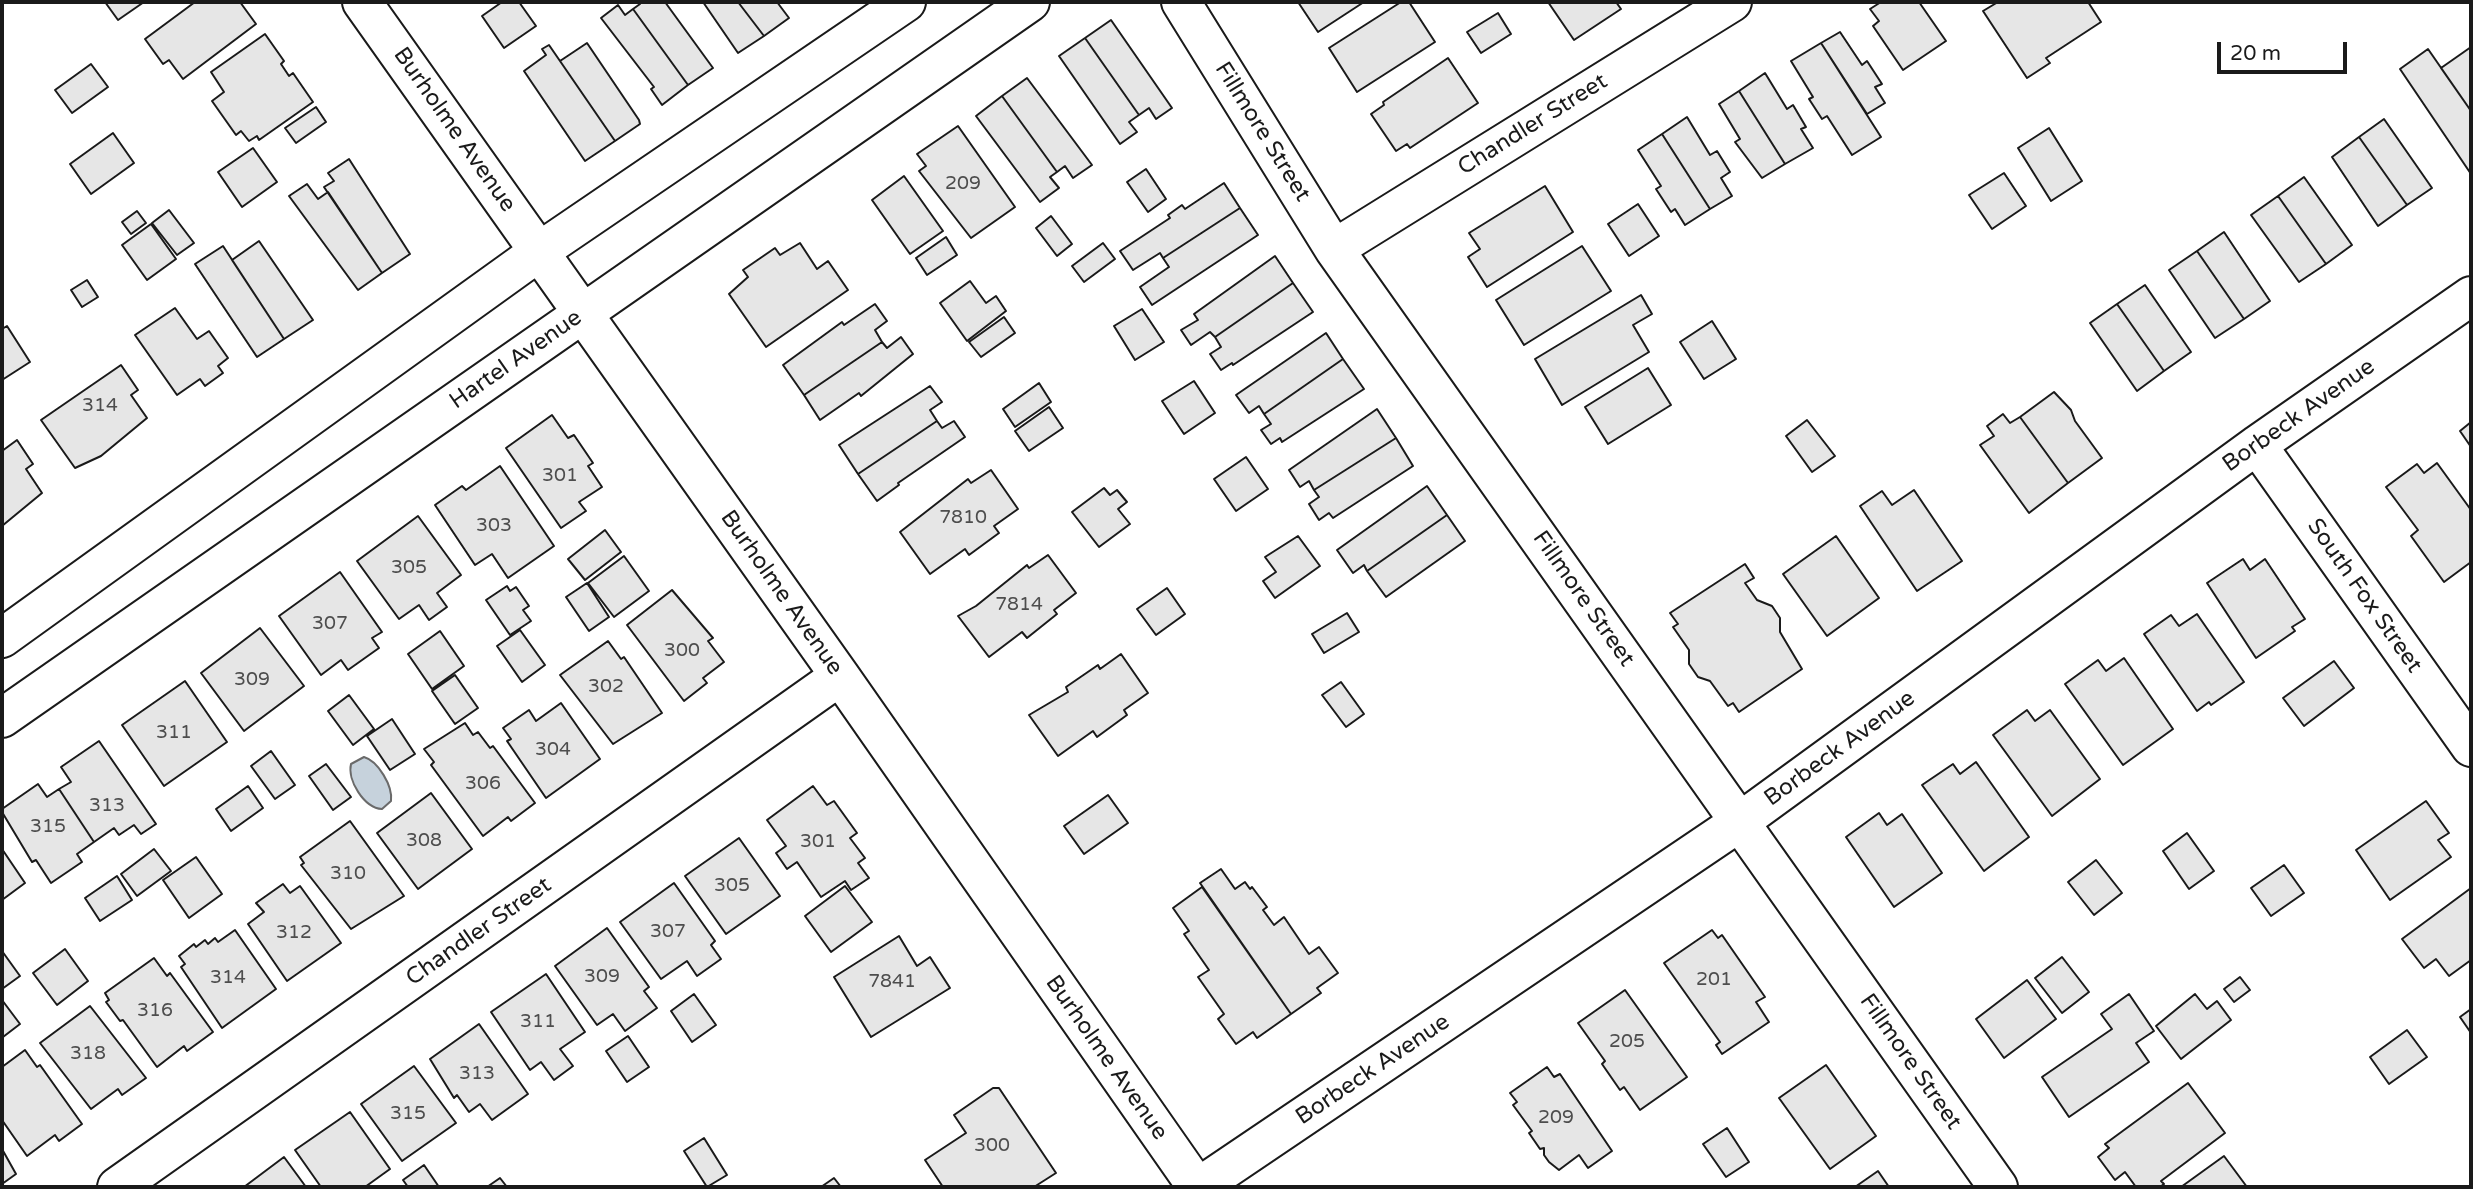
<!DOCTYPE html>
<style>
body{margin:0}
#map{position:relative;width:2473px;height:1189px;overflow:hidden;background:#fff;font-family:"Varela Round",sans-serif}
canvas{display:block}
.frame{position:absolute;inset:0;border:4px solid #1a1a1a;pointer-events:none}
.scale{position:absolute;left:2217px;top:42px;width:130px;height:32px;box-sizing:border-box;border:4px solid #1a1a1a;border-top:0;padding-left:9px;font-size:21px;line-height:24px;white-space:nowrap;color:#1a1a1a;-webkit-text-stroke:5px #fff;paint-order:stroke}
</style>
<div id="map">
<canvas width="2473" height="1189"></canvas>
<div class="frame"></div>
<div class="scale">20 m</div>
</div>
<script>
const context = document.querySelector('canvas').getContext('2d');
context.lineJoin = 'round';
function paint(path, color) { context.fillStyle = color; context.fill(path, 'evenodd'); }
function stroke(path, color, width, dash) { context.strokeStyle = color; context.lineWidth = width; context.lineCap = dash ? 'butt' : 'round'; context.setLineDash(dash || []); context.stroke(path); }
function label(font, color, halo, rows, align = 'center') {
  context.font = font + ' "Varela Round",sans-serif'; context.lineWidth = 5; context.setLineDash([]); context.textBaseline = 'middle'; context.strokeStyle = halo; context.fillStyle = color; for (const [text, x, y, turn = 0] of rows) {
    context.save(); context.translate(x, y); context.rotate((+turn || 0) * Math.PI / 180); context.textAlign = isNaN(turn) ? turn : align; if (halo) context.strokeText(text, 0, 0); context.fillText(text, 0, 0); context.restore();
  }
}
const water = new Path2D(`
 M364 757C378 761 393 786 391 801L382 809C364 808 347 780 351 764Z`);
paint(water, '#c6d2dc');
stroke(water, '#6a6a6a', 2);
const building = new Path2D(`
 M105 2H144L118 20Z
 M195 2H240L256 24 183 79 169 60 163 64 145 39Z
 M502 2H519L536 26 504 48 482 16Z
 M639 2H665L713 68 688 85 633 9 640 4Z
 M703 2H738L764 36 738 53Z
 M738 2H777L789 18 764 36Z
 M1298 2H1364L1318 32Z
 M1401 2H1409L1435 42 1357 92 1329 48Z
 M1548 2H1616L1621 9 1574 40Z
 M1881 2H1919L1946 41 1903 70 1873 26 1879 21 1870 9Z
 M1998 2H2088L2101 22 2046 58 2050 63 2027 78 1983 11Z
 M618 5 625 15 633 9 688 85 662 105 651 89 654 87 601 18Z
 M1498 13 1511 34 1481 53 1467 32Z
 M1111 20 1172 108 1156 119 1149 108 1139 115 1085 38Z
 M1840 32 1862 65 1867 61 1882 84 1875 87 1885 103 1867 114 1821 43Z
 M265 34 284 61 281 64 289 76 293 73 313 102 259 140 257 136 249 141 241 131 236 135 212 101 224 92 211 72Z
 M1085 38 1139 115 1129 122 1137 132 1120 144 1059 56Z
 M587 43 639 120 640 124 615 141 560 61Z
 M1821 43 1881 137 1852 155 1827 116 1822 119 1809 99 1813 97 1791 61Z
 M549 45 615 141 585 161 524 71 546 55 542 49Z
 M2471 47V111L2441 68Z
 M2428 49 2471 111V174L2400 69Z
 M1448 58 1478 103 1410 148 1407 144 1396 151 1371 114 1384 105 1383 102Z
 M91 64 108 87 72 113 55 90Z
 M1765 73 1787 109 1793 105 1806 127 1801 129 1813 148 1785 164 1739 91Z
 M1027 78 1092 165 1073 178 1065 166 1057 172 1002 96Z
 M1739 91 1785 164 1762 178 1735 142 1740 139 1719 104Z
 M1002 96 1057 172 1050 177 1059 188 1040 202 976 116Z
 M316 107 326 122 296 143 285 128Z
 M1687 117 1710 155 1717 151 1730 172 1721 178 1732 196 1710 209 1662 134Z
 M2384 119 2432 188 2407 205 2359 137Z
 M958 126 1015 207 971 238 919 171 926 166 917 154Z
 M2049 128 2082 181 2051 201 2018 148Z
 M113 133 134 163 91 194 70 164Z
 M1662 134 1710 209 1685 225 1675 209 1671 212 1656 189 1661 186 1638 150Z
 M2359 137 2407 205 2378 226 2332 157Z
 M253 148 277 182 242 207 218 172Z
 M349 159 410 254 382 273 324 187 334 181 328 173Z
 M1146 169 1166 199 1148 212 1127 182Z
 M2004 173 2026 206 1992 229 1969 195Z
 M904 176 943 231 910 254 872 200Z
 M2304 177 2352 245 2326 264 2278 196Z
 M1224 183 1240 208 1163 258 1160 253 1133 270 1120 251 1170 218 1168 215 1182 205 1185 209Z
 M307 184 318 199 328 192 382 273 358 290 289 196Z
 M1545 186 1573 232 1487 287 1468 257 1480 249 1469 233Z
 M2278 196 2326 264 2299 282 2251 215Z
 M1638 204 1659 236 1629 256 1608 224Z
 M1240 208 1258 235 1152 305 1140 287 1169 267 1163 258Z
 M169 210 194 243 177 255 152 223Z
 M137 211 146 223 131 234 122 222Z
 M1051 216 1072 244 1057 256 1036 228Z
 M151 224 176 259 147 280 122 245Z
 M2224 232 2270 301 2244 319 2197 251Z
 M946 237 957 255 927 275 916 258Z
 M259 241 313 320 284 339 232 260Z
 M800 243 817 269 828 261 848 290 766 347 729 294 748 277 743 270 775 248 780 255Z
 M1103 243 1115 259 1084 282 1072 266Z
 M223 246 284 339 257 357 195 264Z
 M1582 246 1611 291 1524 345 1496 300Z
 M2197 251 2244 319 2215 338 2169 270Z
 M1275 256 1293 283 1215 337 1210 332 1191 345 1181 330 1198 320 1194 314Z
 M87 280 98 297 82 307 71 290Z
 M970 281 986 303 996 296 1006 311 967 341 940 303Z
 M1293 283 1313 312 1233 365 1232 363 1221 370 1210 354 1221 347 1215 337Z
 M2145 285 2191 352 2164 371 2117 304Z
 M1641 295 1652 314 1633 325 1649 352 1562 405 1535 359Z
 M875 304 887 321 875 330 882 342 804 395 783 365 842 322 844 325Z
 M2117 304 2164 371 2137 391 2090 323Z
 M175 308 197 339 209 331 228 358 218 366 223 373 205 386 200 379 177 395 135 335Z
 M1142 309 1164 342 1135 360 1114 326Z
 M1004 317 1015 333 981 357 969 342Z
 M1712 321 1736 359 1704 379 1680 342Z
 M7 326 30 362 2 380V329Z
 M1326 333 1343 359 1264 414 1259 406 1249 413 1236 395Z
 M901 337 913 354 861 396 859 393 820 420 804 395 882 342 887 348Z
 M1343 359 1364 389 1282 442 1280 438 1271 444 1261 430 1271 424 1264 414Z
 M121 365 138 390 131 395 147 418 101 456 75 468 41 420Z
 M1648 368 1671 405 1608 444 1585 407Z
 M1194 381 1215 413 1184 434 1162 401Z
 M1039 383 1051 402 1015 427 1003 409Z
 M930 386 942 402 930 410 937 421 858 474 839 445Z
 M2054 392 2071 410 2075 421 2102 458 2068 483 2020 417Z
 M1049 407 1063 428 1029 451 1015 431Z
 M1377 409 1396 438 1314 490 1309 481 1300 487 1289 470Z
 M2003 414 2010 423 2020 417 2068 483 2029 513 1980 445 1994 436 1987 426Z
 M552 415 568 438 574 435 593 463 588 466 602 487 579 502 586 511 561 528 506 448Z
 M1807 420 1835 456 1812 472 1786 436Z
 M937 421 942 428 954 421 965 437 898 483 899 485 877 501 858 474Z
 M2471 422V447L2460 431Z
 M1396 438 1413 466 1333 518 1329 513 1319 520 1309 504 1319 497 1314 490Z
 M17 440 33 464 26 469 42 493 2 526V451Z
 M1246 457 1268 489 1236 511 1214 479Z
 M2437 463 2471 510V562L2444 582 2411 536 2418 530 2386 487 2417 464 2424 473Z
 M500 466 554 546 508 578 492 554 475 565 435 505 462 486 466 490Z
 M991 470 1018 509 994 526 999 533 969 555 965 549 930 574 900 532 968 479 971 483Z
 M1427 486 1447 515 1367 571 1364 565 1353 573 1337 550Z
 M1104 488 1110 495 1117 490 1127 502 1118 509 1130 524 1099 547 1072 512Z
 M1914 490 1962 561 1917 591 1860 506 1882 491 1892 505Z
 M1447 515 1465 541 1386 597 1367 571Z
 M418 516 461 575 437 593 447 607 429 620 419 605 399 619 357 561Z
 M605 530 621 552 585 580 568 559Z
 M1298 536 1320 566 1275 598 1263 581 1276 572 1265 557Z
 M1836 536 1879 598 1827 636 1783 574Z
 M1048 555 1076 593 1054 610 1057 614 1027 638 1022 632 989 657 958 616 976 606 1027 565 1029 568Z
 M624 556 649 591 614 617 588 583Z
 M2243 559 2250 570 2265 559 2305 619 2292 627 2295 631 2256 658 2207 583Z
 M1745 564 1754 578 1745 583 1757 600 1772 606 1780 618V632L1802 669 1739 712 1733 703 1728 706 1710 681 1698 677 1689 664V650L1673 627 1678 624 1670 613Z
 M340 572 382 632 372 638 379 648 348 670 341 660 321 675 279 616Z
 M587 583 609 617 589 631 566 597Z
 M507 586 510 591 516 587 529 606 523 610 531 621 510 635 486 600Z
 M1167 588 1185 614 1156 635 1137 609Z
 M672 590 713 638 708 641 724 662 703 678 707 683 684 701 627 625Z
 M1347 613 1359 632 1324 653 1312 634Z
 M2197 614 2244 682 2211 705 2209 702 2197 711 2144 634 2171 615 2179 626Z
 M260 628 304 686 244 731 201 673Z
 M520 630 545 665 522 682 497 646Z
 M440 631 464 666 432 689 408 654Z
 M608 641 621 659 624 657 662 713 613 744 560 675Z
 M1121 654 1148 693 1124 710 1127 715 1097 737 1093 731 1058 756 1029 715 1068 692 1066 687 1098 665 1100 669Z
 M2124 658 2173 729 2123 765 2065 684 2098 660 2106 671Z
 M2334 661 2354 688 2304 726 2283 698Z
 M455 675 478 708 455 724 432 691Z
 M185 681 227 742 164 786 122 725Z
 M1341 682 1364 714 1346 727 1322 695Z
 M349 695 374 729 353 745 328 711Z
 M561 703 600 759 546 798 507 741 511 739 503 728 529 710 536 721Z
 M2027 710 2035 721 2050 710 2100 779 2052 816 1993 735Z
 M392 719 415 754 390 770 367 736Z
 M465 723 473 735 478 732 490 748 493 746 535 803 511 821 508 817 483 836 431 765 434 762 424 749Z
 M99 741 156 824 141 834 134 825 119 835 114 828 94 842 59 789 71 782 61 767Z
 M271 751 295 785 275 799 251 766Z
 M1976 762 2029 837 1984 871 1922 785 1953 764 1960 774Z
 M326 764 351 797 333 810 309 776Z
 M38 784 47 797 59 789 94 842 77 854 82 862 51 883 36 860 32 862 2 812V809Z
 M248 786 263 808 231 831 216 809Z
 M813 786 827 805 834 801 857 833 850 838 865 858 858 863 869 878 851 890 845 881 821 897 797 862 787 869 776 853 786 846 767 820Z
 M431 793 472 849 418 889 377 833Z
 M1108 795 1128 823 1084 854 1064 826Z
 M2426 801 2449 833 2438 840 2451 857 2390 900 2356 850Z
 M1879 813 1887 825 1902 814 1942 873 1894 907 1846 837Z
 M350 821 404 896 351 929 301 865 304 863 300 857Z
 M2187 833 2214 871 2189 889 2163 851Z
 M739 838 780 896 726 934 685 876Z
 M2 849 25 883 2 900Z
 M154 849 171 871 137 896 121 874Z
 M196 857 222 894 189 918 163 880Z
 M2096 860 2122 893 2094 915 2068 882Z
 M2284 865 2304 893 2271 916 2251 888Z
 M1221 869 1235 889 1245 882 1250 889 1252 887 1267 907 1263 910 1274 925 1284 917 1309 954 1319 947 1338 973 1317 988 1321 993 1291 1014 1200 883Z
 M117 876 132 900 100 921 85 898Z
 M674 883 715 941 711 945 721 959 697 976 687 961 661 979 620 922Z
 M283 884 290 893 300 886 341 943 287 981 248 924 264 912 256 903Z
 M845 886 872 922 831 952 805 916Z
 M1202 887 1291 1014 1257 1038 1253 1032 1236 1044 1218 1019 1224 1014 1198 977 1209 970 1184 934 1189 931 1173 908Z
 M2471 888V960L2449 976 2436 959 2424 968 2402 939Z
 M607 928 649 987 644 991 657 1008 625 1031 613 1014 597 1025 555 966Z
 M235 930 276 989 222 1028 181 967 185 964 179 956 194 944 196 947 205 940 208 944 215 938 218 942Z
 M1712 930 1718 938 1722 935 1765 997 1756 1002 1769 1022 1722 1054 1716 1045 1720 1042 1664 963Z
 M899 936 917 966 930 957 950 988 871 1037 834 977Z
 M65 949 88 981 57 1005 33 973Z
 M2 951 20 976 2 989Z
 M2062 957 2089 992 2062 1013 2035 978Z
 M154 958 167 976 170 973 213 1032 187 1051 184 1046 157 1067 123 1020 120 1021 106 1002 109 1000 105 993Z
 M546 974 585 1032 560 1049 573 1066 554 1080 541 1062 530 1070 491 1012Z
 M2240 977 2250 990 2234 1002 2224 989Z
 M2027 980 2056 1019 2004 1058 1976 1019Z
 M1625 990 1687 1077 1640 1110 1624 1087 1620 1090 1602 1064 1605 1061 1578 1023Z
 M694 994 716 1025 692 1042 671 1011Z
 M2129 994 2154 1031 2136 1043 2149 1062 2069 1117 2042 1077 2112 1029 2101 1014Z
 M2195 994 2207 1009 2217 1001 2231 1020 2181 1059 2156 1026Z
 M2 1000 20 1024 3 1037 2 1035Z
 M90 1006 146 1078 122 1095 118 1089 91 1109 40 1043Z
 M2471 1009V1033L2460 1017Z
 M479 1024 528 1094 492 1120 480 1104 469 1112 457 1095 454 1098 430 1059Z
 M2407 1030 2427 1057 2389 1084 2370 1057Z
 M628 1036 649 1067 627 1082 606 1051Z
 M25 1050 37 1067 40 1065 82 1124 59 1141 55 1135 27 1156 2 1120V1067Z
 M1826 1065 1876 1136 1830 1169 1779 1098Z
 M414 1066 456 1123 402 1161 361 1104Z
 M1547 1067 1554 1077 1560 1074 1612 1151 1588 1168 1579 1155 1559 1170 1549 1162 1544 1155V1148L1540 1149 1529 1133 1532 1131 1513 1105 1517 1102 1510 1093Z
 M2188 1083 2225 1133 2161 1181 2164 1184 2160 1187H2136L2125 1172 2115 1180 2098 1157 2109 1148 2105 1144Z
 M993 1088H999L1056 1173 1034 1187H943L925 1160 966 1133 954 1115Z
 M350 1112 390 1169 365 1187H321L295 1150Z
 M1727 1128 1749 1162 1726 1177 1703 1144Z
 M704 1138 727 1175 707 1187 684 1151Z
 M2 1149 16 1174 2 1184Z
 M2224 1156 2247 1187H2181Z
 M284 1157 306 1187H244Z
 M424 1165 439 1187H408L403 1180Z
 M1878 1171 1889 1187H1855Z
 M500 1178 507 1187H487Z
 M834 1178 841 1187H821Z`);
paint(building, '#e6e6e6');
stroke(building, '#1a1a1a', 2);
const minor = new Path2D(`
 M362 2 840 676 1197 1187
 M1181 2 1334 249 1998 1187
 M1334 249 1732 2
 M2257 445 2471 747
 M2 638 540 251 906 2
 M2 718 1030 2
 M117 1187 840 676
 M1199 1187 1741 821 2257 445 2471 296`);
stroke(minor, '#1a1a1a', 42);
stroke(minor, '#fff', 38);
label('19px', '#4d4d4d', null, [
 ["209",963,184],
 ["314",100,406],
 ["301",560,476],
 ["7810",963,518],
 ["303",494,526],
 ["305",409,568],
 ["7814",1019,605],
 ["307",330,624],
 ["300",682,651],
 ["309",252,680],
 ["302",606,687],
 ["311",174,733],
 ["304",553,750],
 ["306",483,784],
 ["313",107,806],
 ["315",48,827],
 ["308",424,841],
 ["301",818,842],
 ["310",348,874],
 ["305",732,886],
 ["307",668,932],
 ["312",294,933],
 ["309",602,977],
 ["314",228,978],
 ["201",1714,980],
 ["7841",892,982],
 ["316",155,1011],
 ["311",538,1022],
 ["205",1627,1042],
 ["318",88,1054],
 ["313",477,1074],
 ["315",408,1114],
 ["209",1556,1118],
 ["300",992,1146]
]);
label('23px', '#1a1a1a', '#fff', [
 ["Chandler Street",1533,125,-32],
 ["Burholme Avenue",454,130,55],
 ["Fillmore Street",1262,132,58],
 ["Hartel Avenue",516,360,-35],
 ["Borbeck Avenue",2299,416,-35],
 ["Burholme Avenue",781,593,55],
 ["South Fox Street",2364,596,55],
 ["Fillmore Street",1583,599,55],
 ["Borbeck Avenue",1840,749,-36],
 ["Chandler Street",479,932,-35],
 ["Burholme Avenue",1106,1058,55],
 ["Fillmore Street",1910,1062,55],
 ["Borbeck Avenue",1373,1070,-34]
]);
</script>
